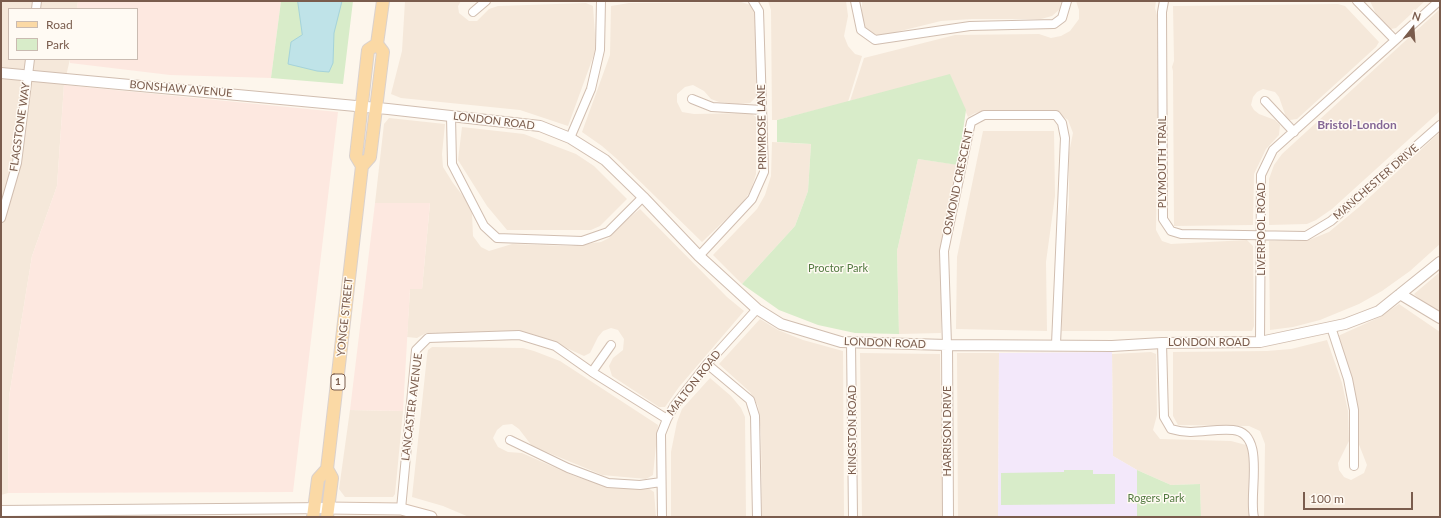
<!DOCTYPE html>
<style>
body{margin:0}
#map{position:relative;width:1441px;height:518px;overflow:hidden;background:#fdf6ec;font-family:Lato,sans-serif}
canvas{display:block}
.frame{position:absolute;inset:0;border:2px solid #7a5c4d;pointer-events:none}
.legend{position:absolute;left:8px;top:8px;width:130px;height:52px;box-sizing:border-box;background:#fffaf3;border:1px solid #cabbb1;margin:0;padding:5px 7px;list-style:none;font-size:12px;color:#7a5c4d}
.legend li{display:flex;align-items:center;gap:8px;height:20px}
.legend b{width:20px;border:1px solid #cabbb1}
.north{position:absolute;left:1393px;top:8px;width:40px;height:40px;-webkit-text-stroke:3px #fffaf3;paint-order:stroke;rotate:17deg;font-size:11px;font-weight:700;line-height:16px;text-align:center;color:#7a5c4d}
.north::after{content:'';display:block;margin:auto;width:14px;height:18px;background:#7a5c4d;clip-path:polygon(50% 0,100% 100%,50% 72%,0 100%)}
.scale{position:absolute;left:1303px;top:492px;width:110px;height:18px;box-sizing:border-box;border:2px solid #7a5c4d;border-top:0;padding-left:5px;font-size:12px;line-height:14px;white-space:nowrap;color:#7a5c4d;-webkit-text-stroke:3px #fffaf3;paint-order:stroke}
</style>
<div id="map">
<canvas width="1441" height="518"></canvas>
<div class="frame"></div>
<ul class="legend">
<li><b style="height:5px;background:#fbd9a5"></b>Road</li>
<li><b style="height:11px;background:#d8ecc9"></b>Park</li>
</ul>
<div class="north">N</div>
<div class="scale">100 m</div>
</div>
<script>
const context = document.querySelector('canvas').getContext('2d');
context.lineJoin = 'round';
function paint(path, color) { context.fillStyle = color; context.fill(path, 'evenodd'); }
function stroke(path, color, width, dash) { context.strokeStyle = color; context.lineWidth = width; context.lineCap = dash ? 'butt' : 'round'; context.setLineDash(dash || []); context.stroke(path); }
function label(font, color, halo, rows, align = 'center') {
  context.font = font + ' Lato,sans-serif'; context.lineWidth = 3; context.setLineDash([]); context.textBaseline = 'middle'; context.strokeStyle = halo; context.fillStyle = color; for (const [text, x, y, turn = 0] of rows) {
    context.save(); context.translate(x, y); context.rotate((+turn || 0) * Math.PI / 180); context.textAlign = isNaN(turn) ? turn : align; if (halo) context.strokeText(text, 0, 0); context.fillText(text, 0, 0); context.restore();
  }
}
paint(new Path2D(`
 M1 1H78L77 9H9V59H70L64 85 57 186 32 256 9 397 8 493 1 495Z
 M405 1H461L458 6 459 13 469 21H477L489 9 498 6 586 3 593 6 596 49 568 126 520 110 401 98 391 94 402 51Z
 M768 1H846L848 16 844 36 848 46 855 54 862 56 848 102 777 120H772L771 10Z
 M862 1H1061L1060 9 1052 16 1041 19H972L941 21 876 37 867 32 862 20Z
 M1076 1H1156L1155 8 1157 15 1158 117 1156 230 1162 241 1171 244 1247 240 1253 246 1254 326 1252 331H1062L1061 256 1069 204V153L1073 133 1068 120 1057 113 1000 115 984 111 975 113 968 117 950 75 850 101 864 58 955 35 1039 34 1051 38 1061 36 1070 31 1079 19V10Z
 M1370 1H1425L1396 28 1391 29 1385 26 1377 16Z
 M741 2 751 5 756 12 757 96 750 103 738 104 719 102 711 99 704 91 693 85 685 87 677 94V102L682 112 694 114 751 113 756 117V174L751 190 742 204 702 242 617 159 602 146 582 132 610 55 611 6 629 3Z
 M1338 4 1345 6 1379 42 1376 47 1297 119 1290 120 1286 117 1279 97 1275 92 1263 89 1257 92 1253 97 1251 105 1254 110 1259 114 1275 120 1280 125 1279 135 1266 149 1254 174 1253 225 1174 226 1173 71 1172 67 1174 61 1173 6Z
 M1440 9V111L1332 209 1316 220 1307 224 1269 225V179L1274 165 1282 154Z
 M389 118 445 124 442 154 443 167 453 183 466 200 472 213 473 236 481 247 489 251 512 244 570 246 601 242 609 238 620 225 640 209 727 297 744 311 679 387 665 407H659L612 376 609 366 613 358 623 350 624 339 618 330 611 328 603 331 598 337 590 353 584 356 549 340 516 332 426 333 417 338 407 337 410 289H422L430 203H375L384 124Z
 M462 127 524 134 576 154 594 166 627 199 600 226 591 230H507L487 206 458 160Z
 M983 131H1054L1055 196 1046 262 1047 331 956 329 957 257Z
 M1440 132V244L1410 271 1382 291 1359 304 1320 320 1293 327 1270 330 1269 241 1309 240 1329 232 1359 207Z
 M772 142 811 144 808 191 795 226 742 284 713 255 757 209 765 195 771 176Z
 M918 159 960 165 941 266V333L899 334 897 251Z
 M1440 272V313L1424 304 1414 294Z
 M1399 304 1440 332V517H1264L1265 444 1260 431 1249 426 1178 425 1173 416V352L1267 351 1291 349 1327 340 1342 383 1348 411 1349 441 1338 463 1339 470 1344 477 1351 480 1364 473 1367 465 1356 437 1357 405 1352 380 1338 336 1380 317Z
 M760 319 778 330 803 340 843 351 844 517H762L761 434 758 406 750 392 719 364Z
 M432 347 523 348 534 351 560 361 658 425 653 475 646 479 602 475 583 467 532 446 519 429 512 424 503 425 497 430 493 438 498 447 508 452 522 453 574 476 593 482 616 487 648 488 654 492 656 517H469L443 506 412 497 427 356 428 350Z
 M1151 352 1156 354 1157 415 1153 430 1160 439 1231 441 1246 445 1250 455V517H1201L1200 484 1171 485 1137 470 1113 456 1112 354Z
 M860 353 940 354 943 517H862Z
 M957 353H999L998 517H958Z
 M710 378 731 396 741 408 745 417 746 517H671V452L677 422 682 409Z
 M350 410 403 411 395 494 393 497H345L339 489Z`), '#f5e8da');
paint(new Path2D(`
 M78 1H281L271 78 170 75 70 63V59H137V9H77Z
 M64 85 338 112 293 492 8 493 9 397 32 256 57 186Z
 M375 203H430L422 289H410L403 411 350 410Z`), '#fde8e0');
paint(new Path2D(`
 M1112 352 1113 456 1137 470V517H998L999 353Z`), '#f3e8fa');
paint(new Path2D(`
 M281 1H353L343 84 271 78Z
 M950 74 966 110 958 165 918 159 897 251 899 334 855 333 818 325 779 310 742 284 795 226 808 191 811 144 777 142V120Z
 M1064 470H1093V474H1115V504L1001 505V473L1064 472Z
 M1137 470 1171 485 1200 484 1201 517H1137Z`), '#d8ecc9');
const water = new Path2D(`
 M298 1H342L334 33 333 63 329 72 317 71 288 64 291 42 302 35Z`);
paint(water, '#bfe3e8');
stroke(water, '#a5d3da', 1);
const minor = new Path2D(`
 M855 1 861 30 875 40 970 26 1054 24 1062 18 1067 1
 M1164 1 1162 12 1163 219 1171 231 1181 234 1306 236 1331 221 1440 125
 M1357 1 1395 40
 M36 9 37 1
 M473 12 486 1
 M692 99 712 107 762 110
 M1265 101 1294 132
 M451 116 452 164 484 226 497 238 582 241 608 232 643 197
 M570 138 591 89 600 50 601 1
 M1 218 17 163 30 59
 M699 256 752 199 764 172 759 11 753 1
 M1331 327 1348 379 1354 410V466
 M851 342 853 517
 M1260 342 1261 175 1273 150 1439 1
 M1162 343 1164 417 1171 429C1194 436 1210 428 1233 430 1267 433 1248 494 1254 517
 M947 345 944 251 971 122 984 115H1056L1062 123 1065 138 1056 344
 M707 364 750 400 755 416 757 517
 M592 372 611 345
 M510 440 568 468 608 483 640 485 661 482
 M401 509 416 350 428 338 519 335 555 346 592 372 667 419
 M662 517 661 434 667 419 674 406 707 364 757 309`);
const tertiary = new Path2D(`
 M1 73 388 109 540 126 570 138 605 160 643 197 699 256 757 309 781 324 841 342 947 345 1112 346 1162 343 1260 342 1345 324 1379 311 1440 262
 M1400 294 1440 318
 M947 345 948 517
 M1 511 328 508`);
const secondary = new Path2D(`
 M328 508 401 509 431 517`);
const primary = new Path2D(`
 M362 166 356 156 368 50 377 44
 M313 517 318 479 327 469
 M327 517 332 478 327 469 362 166 370 157 383 52 377 44 383 1`);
stroke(minor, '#d1beb0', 10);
stroke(tertiary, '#d1beb0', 12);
stroke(secondary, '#d6c0b0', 13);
stroke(primary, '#dad1cd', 14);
stroke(minor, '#fff', 8);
stroke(tertiary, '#fff', 10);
stroke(secondary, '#fff', 11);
stroke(primary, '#fbd9a5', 12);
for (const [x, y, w] of [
 [338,382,14]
]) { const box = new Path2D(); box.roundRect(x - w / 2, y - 8, w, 16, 3); context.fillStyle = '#fffaf3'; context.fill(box); stroke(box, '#7a5c4d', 1); }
label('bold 10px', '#7a5c4d', null, [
 ["1",338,382]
]);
label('11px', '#7a5c4d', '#fffaf3', [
 ["BONSHAW AVENUE",181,89,5],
 ["LONDON ROAD",494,121,7],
 ["FLAGSTONE WAY",20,127,-82],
 ["PRIMROSE LANE",762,127,-91],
 ["PLYMOUTH TRAIL",1162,162,-90],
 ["OSMOND CRESCENT",958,182,-78],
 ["MANCHESTER DRIVE",1376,182,-41],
 ["LIVERPOOL ROAD",1261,229,-90],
 ["YONGE STREET",345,317,-84],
 ["LONDON ROAD",1209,342],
 ["LONDON ROAD",885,343,2],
 ["MALTON ROAD",694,383,-52],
 ["LANCASTER AVENUE",412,407,-83],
 ["KINGSTON ROAD",852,430,-90],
 ["HARRISON DRIVE",947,431,-90]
]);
label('11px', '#537a41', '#fffaf3', [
 ["Proctor Park",838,268],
 ["Rogers Park",1156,498]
]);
label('bold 12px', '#846695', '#fffaf3', [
 ["Bristol-London",1357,125]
]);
</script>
